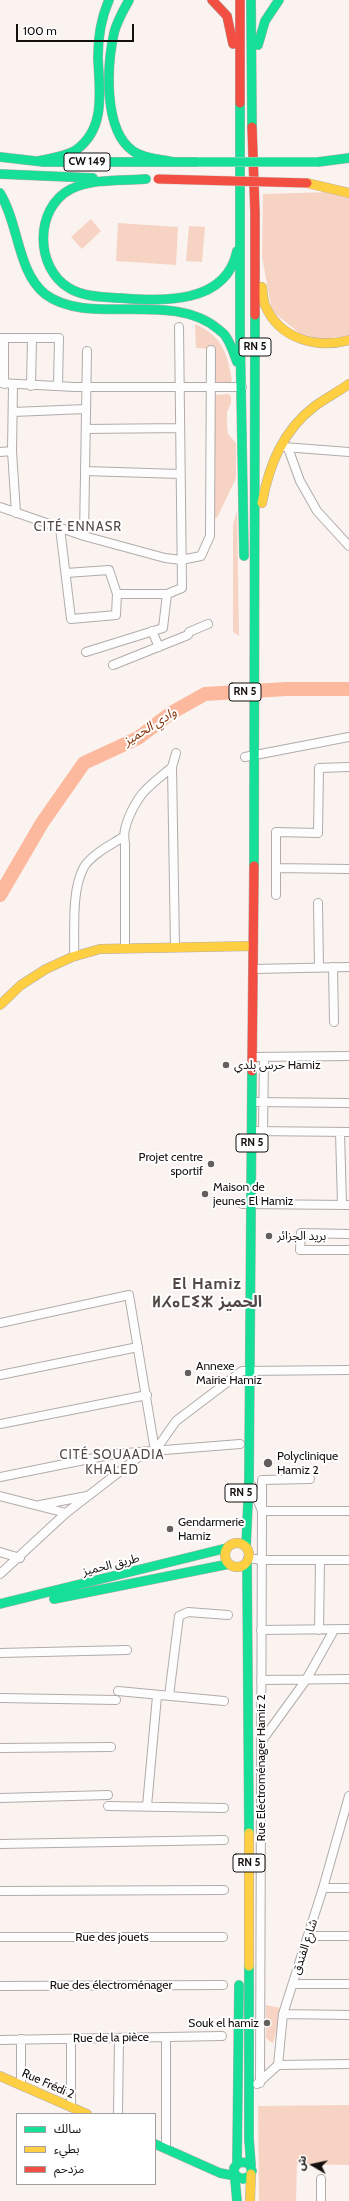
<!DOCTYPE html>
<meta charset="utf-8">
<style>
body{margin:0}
#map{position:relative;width:349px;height:2201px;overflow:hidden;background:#faf3f0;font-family:Cabin,"Noto Sans Arabic",sans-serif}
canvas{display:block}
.legend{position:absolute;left:16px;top:2113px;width:140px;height:72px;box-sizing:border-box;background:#fff;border:1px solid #a19f9f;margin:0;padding:5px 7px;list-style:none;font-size:12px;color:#14100e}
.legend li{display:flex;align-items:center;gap:8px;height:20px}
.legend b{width:20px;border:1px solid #a19f9f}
.north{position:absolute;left:293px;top:2145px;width:40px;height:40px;-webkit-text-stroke:3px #fff;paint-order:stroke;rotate:279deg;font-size:11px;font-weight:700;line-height:16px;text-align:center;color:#14100e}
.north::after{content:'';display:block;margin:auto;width:14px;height:18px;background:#14100e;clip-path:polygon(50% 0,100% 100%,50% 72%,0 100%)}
.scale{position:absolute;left:16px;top:24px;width:118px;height:18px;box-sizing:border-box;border:2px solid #14100e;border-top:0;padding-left:5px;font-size:12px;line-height:14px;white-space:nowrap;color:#14100e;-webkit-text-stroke:3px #fff;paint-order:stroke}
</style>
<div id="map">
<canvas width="349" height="2201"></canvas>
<ul class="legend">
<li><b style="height:5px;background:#16e098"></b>سالك</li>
<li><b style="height:5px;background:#ffcf43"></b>بطيء</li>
<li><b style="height:5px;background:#f24e42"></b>مزدحم</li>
</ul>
<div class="north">ش</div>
<div class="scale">100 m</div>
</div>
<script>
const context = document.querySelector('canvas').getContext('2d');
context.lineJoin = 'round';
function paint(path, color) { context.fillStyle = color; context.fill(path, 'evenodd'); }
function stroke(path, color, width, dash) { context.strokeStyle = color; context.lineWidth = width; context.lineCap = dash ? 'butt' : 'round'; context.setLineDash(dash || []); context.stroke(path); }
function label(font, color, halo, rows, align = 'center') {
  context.font = font + ' Cabin,"Noto Sans Arabic","Noto Sans Tifinagh",sans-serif'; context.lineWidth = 4; context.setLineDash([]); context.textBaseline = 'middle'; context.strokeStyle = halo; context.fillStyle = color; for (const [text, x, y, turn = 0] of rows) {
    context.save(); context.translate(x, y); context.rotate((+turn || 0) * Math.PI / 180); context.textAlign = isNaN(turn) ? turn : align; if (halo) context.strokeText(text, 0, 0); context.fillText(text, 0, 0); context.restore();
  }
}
paint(new Path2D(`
 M332 192 349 195V335L322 340 299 333 272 311 262 257 263 194Z
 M91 219 101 231 82 249 71 237Z
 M118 223 178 227 176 265 116 261Z
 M189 226 205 227 202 262 186 261Z
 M195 324C222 336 227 352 232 380L230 383 214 384 213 349 196 348Z
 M228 394 231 396V403L227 412V426L228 434 236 443V478L217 518 213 517 215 395Z
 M237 510 239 636 233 632V525Z
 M266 2005 281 2008 274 2041 272 2043 266 2038Z
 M349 2105V2165L297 2164 296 2201H259L258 2106Z`), '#f7d3c4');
stroke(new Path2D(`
 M0 895 42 823 84 763 138 738 171 713 205 694 286 689H349`), '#fcb99e', 14);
const street = new Path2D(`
 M0 338H59L58 386
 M0 383 75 387H242
 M4 384V338
 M31 386 32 339
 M13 412 86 409
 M86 429 180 428
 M284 447 349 452
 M288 448 300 481 317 511 349 546
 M12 451 13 385
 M0 452 12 451 16 513
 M85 471 180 474
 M0 507 84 536 165 558 181 560 201 556 210 536 211 350
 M60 528 71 619 116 615 117 594H167
 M84 536 87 351
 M66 573 109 570 117 594
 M152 631 159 647
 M86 652 163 628 167 594 182 588 179 327
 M113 665 188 635 189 632 208 624
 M245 757 349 737
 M349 767 319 768 318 833 276 832V868L349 869
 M276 895V868
 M318 903 319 968
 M175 947 172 767 176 753
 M125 948V843C121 829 133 806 142 794 150 784 162 776 172 767
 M74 956C75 930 71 890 84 867 92 854 111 845 123 837
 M333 967 334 1022
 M253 969 349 967
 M253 1057 349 1056
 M253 1102 349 1103
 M252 1131 349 1132
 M263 1131 264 1057
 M340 1132 342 1205
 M242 1204 349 1205
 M349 1234 301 1233 300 1250H349
 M0 1323 129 1295 155 1451
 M0 1375 138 1347
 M0 1424 147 1395
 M155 1451 176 1421 242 1371 349 1370
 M0 1477 114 1454 240 1444
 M310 1479 262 1480V1511H349
 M252 1486 262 1511 260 2083
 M0 1496 66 1513
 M40 1505 87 1496
 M0 1552 20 1558
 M248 1558 262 1560H349
 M0 1574 66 1513 145 1452
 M261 1630 349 1629
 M319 1630 320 1561
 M0 1653 127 1650
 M261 1680 349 1679
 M118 1691 224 1701
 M169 1696 179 1616 188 1612 228 1615
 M0 1698 116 1700
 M261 1742 306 1680 334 1630
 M0 1748 111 1747
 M0 1798 108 1795
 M108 1806 224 1808
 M147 1806 157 1696
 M0 1844 224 1840
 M323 1888H349
 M0 1891 224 1890
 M308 1936H349
 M0 1937H223
 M293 1984H349
 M0 1986 223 1985
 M283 2014 349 2015
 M21 2039V2085
 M71 2039V2107
 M0 2040 222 2036
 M278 2065 349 2064
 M257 2084 278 2065 283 2014 323 1888 349 1796
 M118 2114 119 2038
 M166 2149V2037
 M321 2201V2179`);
const fast = new Path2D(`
 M129 0C123 11 117 21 114 33 107 65 103 130 133 151 144 159 161 159 174 162
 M251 0 252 127
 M258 45 265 21 279 0
 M240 103V331L244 556
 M0 157 44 162H197
 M38 161C50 158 65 157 76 150 107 128 99 89 98 57 98 37 101 18 109 0
 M318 162 349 158
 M0 174 93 178
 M146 179C122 181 94 178 71 189 34 208 35 268 69 288 83 297 104 297 120 298 162 301 226 305 237 251
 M0 193C19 224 17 271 45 294 88 327 172 290 218 329 220 331 225 334 226 337 231 344 234 354 237 362
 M254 866 255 315
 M246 1547 249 1480 252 1071
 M247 1562 249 1833
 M54 1599 229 1564
 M0 1604 227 1548
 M249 1966V2139L251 2165
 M155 2144 220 2173 236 2176
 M237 2163 239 1985
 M236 2176 243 2179 250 2176 252 2171 249 2163 239 2162 234 2168 237 2201`);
const slow = new Path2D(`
 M307 183 349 193
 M262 287C263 293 263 300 265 305 279 339 317 349 349 340
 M262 503C269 465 283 430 315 406 326 398 338 392 349 384
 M0 1005 21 985 46 969 72 957 100 949 253 946
 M225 1555a12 12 0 1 1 24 0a12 12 0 1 1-24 0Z
 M249 1833V1966
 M0 2076 87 2114
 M250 2201 251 2174`);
const jam = new Path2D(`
 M212 0 227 16 233 44
 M240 0V103
 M252 127 255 213V315
 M252 1071 254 866`);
stroke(street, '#b1acaa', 10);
stroke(fast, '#b1acaa', 10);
stroke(slow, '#b1acaa', 10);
stroke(jam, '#b1acaa', 10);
stroke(street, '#fefdfd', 8);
stroke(fast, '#16e098', 9);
stroke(slow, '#ffcf43', 9);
stroke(jam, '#f24e42', 9);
const fastBridge = new Path2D(`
 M197 162H318`);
const jamBridge = new Path2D(`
 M158 179 307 183`);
stroke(fastBridge, '#d3d0ce', 10, []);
stroke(jamBridge, '#d3d0ce', 10, []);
stroke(fastBridge, '#16e098', 9);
stroke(jamBridge, '#f24e42', 9);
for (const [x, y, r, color] of [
 [226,1065,4,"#645f5d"],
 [211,1164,4,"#645f5d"],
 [205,1194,4,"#645f5d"],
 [269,1236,4,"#645f5d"],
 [188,1373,4,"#645f5d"],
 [268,1463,5,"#645f5d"],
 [170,1529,4,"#645f5d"],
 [267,2023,4,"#645f5d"]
]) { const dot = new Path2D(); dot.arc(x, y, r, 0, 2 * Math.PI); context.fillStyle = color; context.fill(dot); stroke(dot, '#fff', 1.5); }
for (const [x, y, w] of [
 [87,162,46],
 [255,347,32],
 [245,692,32],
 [252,1143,32],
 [241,1493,32],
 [249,1863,32]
]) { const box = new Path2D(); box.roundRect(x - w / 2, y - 9, w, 18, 3); context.fillStyle = '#fff'; context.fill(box); stroke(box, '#14100e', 1); }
label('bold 11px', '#14100e', null, [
 ["CW 149",87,162],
 ["RN 5",255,347],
 ["RN 5",245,692],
 ["RN 5",252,1143],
 ["RN 5",241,1493],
 ["RN 5",249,1863]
]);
label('12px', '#14100e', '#fff', [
 ["حرس بلدي Hamiz",234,1065],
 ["Projet centre",203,1157,"right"],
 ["sportif",203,1171,"right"],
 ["Maison de",213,1187],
 ["jeunes El Hamiz",213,1201],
 ["بريد الجزائر",277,1236],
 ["Annexe",196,1366],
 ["Mairie Hamiz",196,1380],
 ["Polyclinique",277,1456],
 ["Hamiz 2",277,1470],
 ["Gendarmerie",178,1522],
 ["Hamiz",178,1536],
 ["Souk el hamiz",259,2023,"right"]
], 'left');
label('12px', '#14100e', '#fff', [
 ["طريق الحميز",111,1565,-14],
 ["Rue Eléctroménager Hamiz 2",261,1768,-90],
 ["Rue des jouets",112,1937],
 ["شارع الفندق",305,1947,-72],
 ["Rue des électroménager",111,1985],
 ["Rue de la pièce",111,2038,-1],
 ["Rue Frédi 2",48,2084,24]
]);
context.letterSpacing = '1px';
label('13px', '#514743', '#fff', [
 ["CITÉ ENNASR",78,527],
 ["CITÉ SOUAADIA",112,1455],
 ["KHALED",112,1470]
]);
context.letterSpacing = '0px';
label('italic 13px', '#833207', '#fff', [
 ["وادي الحميز",150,727,-32]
]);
context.letterSpacing = '1px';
label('bold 16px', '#514743', '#fff', [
 ["El Hamiz",207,1284],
 ["ⵍⵃⴰⵎⵉⵣ الحميز",207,1302]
]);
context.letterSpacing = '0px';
</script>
